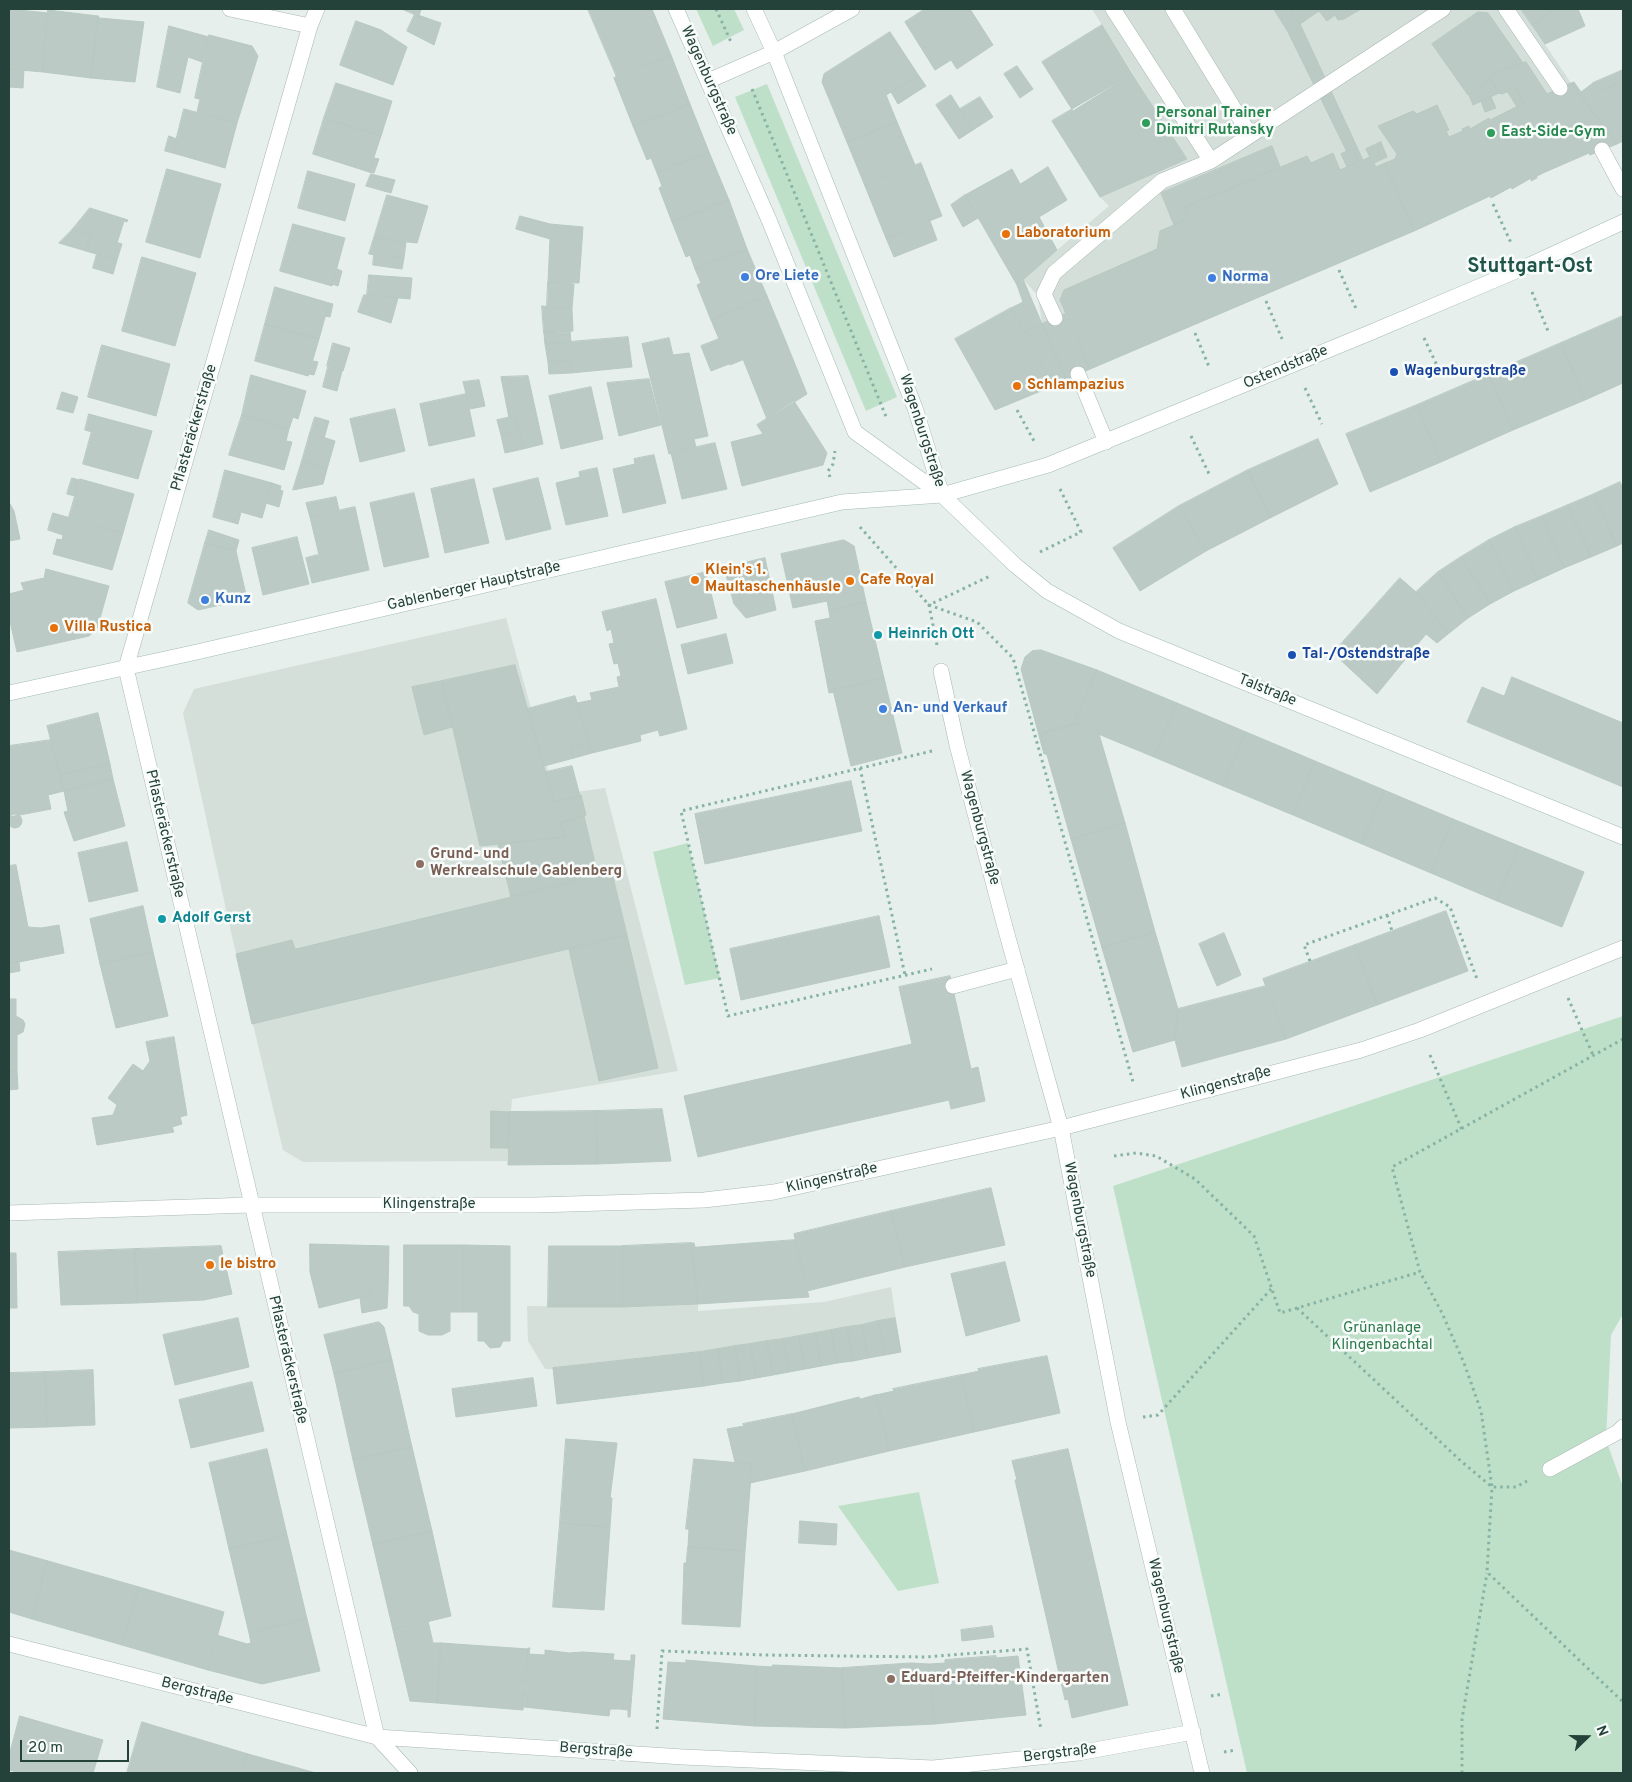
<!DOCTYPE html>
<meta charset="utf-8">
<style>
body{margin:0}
#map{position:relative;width:1632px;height:1782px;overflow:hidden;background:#e6efeb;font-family:Overpass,sans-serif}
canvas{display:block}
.frame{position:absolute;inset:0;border:10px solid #24423a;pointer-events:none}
.north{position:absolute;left:1562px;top:1712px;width:50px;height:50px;-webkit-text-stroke:4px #f7fbf9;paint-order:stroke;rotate:68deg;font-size:14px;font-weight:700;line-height:20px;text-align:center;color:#24423a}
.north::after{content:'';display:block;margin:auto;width:18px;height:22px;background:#24423a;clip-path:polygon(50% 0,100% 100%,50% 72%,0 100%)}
.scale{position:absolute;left:20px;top:1740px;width:109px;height:22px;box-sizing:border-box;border:2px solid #24423a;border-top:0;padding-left:6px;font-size:15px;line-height:18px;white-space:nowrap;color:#24423a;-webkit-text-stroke:4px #f7fbf9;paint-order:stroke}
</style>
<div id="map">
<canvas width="1632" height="1782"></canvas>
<div class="frame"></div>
<div class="north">N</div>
<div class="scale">20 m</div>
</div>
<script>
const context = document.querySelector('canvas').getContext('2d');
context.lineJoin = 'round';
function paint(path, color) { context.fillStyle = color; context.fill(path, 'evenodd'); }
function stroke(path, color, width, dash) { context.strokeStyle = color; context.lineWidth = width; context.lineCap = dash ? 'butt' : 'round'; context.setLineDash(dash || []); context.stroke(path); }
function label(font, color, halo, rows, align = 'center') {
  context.font = font + ' Overpass,sans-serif'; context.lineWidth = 5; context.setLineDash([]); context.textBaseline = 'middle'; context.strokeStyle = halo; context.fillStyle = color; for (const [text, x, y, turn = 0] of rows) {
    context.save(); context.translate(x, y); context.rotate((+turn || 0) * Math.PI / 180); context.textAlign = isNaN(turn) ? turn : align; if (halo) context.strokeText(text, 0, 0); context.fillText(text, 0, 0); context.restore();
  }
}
paint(new Path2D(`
 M1092 9H1521L1571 83 1602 150 1590 155 1589 153 1549 170 1531 181 1530 179 1512 189 1511 187 1491 198 1490 196 1431 224 1066 380 1042 324 1038 296 1023 279 1109 206 1100 197 1187 159Z
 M506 618 555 795 605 788 678 1071 512 1099 507 1161 303 1162 283 1150 231 932 183 713 194 689Z
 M891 1287 901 1352 740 1381 557 1404 553 1369H545L528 1341 527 1306 622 1307 698 1304V1311L824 1302Z`), '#d4dfda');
paint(new Path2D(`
 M696 9H734L744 30 713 46Z
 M767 84 897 397 866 411 735 97Z
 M688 843 720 978 685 985 653 852Z
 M1623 1016V1314L1611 1335 1606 1440 1623 1487V1773H1247L1113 1186Z
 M919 1492 939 1583 898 1591 838 1506Z`), '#bfe0c8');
const building = new Path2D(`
 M9 9 48 13 43 72 9 69Z
 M402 9H421L419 16Z
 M588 9H652L671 55 617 77Z
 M925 9H970L993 45 957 69 951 60 935 70 905 22Z
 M1274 9H1290L1300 24 1363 160 1359 161 1353 149 1347 152 1288 32Z
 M1290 9H1361L1344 19 1338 20 1335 15 1327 21 1319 11 1300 24Z
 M1521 9H1555L1532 25Z
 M1555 9H1578L1585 26 1545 44 1532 25Z
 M48 10 98 16 91 78 43 72Z
 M1478 12 1488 13 1523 63 1494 74 1491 79 1468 95 1432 44Z
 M415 14 441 23 434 45 407 31Z
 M98 16 99 18 144 22 135 82 91 78Z
 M356 21 381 30 407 47 393 85 340 65Z
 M1102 25 1132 74 1073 111 1042 62Z
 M169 26 209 37 202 62 188 57 180 93 157 87Z
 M890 32 919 76 886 95 897 122 847 142 822 82 824 74Z
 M209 35 252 46 258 56 237 123 197 112 200 99 195 98Z
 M671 55 690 104 633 126 614 78Z
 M1526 62 1547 94 1571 83 1617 144 1590 155 1589 153 1536 176 1537 178 1531 181V178L1512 189 1511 187 1491 198 1490 196 1414 231 1385 163 1395 159 1397 154 1378 126 1413 111 1417 114 1437 105 1449 130 1446 131 1449 137 1463 131 1462 129 1469 126 1470 129 1489 118 1490 120 1524 103 1515 87 1503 94 1499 93 1491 79 1494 74Z
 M1017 66 1033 89 1020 98 1004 74Z
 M9 69 24 70 23 88 9 87Z
 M1623 70V81L1599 91 1593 83Z
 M1132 74 1187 159 1100 197 1052 121Z
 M919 76 926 86 898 104 891 92Z
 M1491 79 1499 93 1473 105 1469 95Z
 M1623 81V141L1617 144 1571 83 1574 82 1581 92 1593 83 1599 91Z
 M336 83 392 101 381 136 324 118Z
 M1515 87 1524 103 1517 107 1507 91Z
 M951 95 973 130 959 139 936 105Z
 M980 97 993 117 973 130 960 109Z
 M1491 97 1496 108 1485 112 1481 101Z
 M690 104 709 152 657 173 651 158 647 160 633 126Z
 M184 109 237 123 225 168 173 153Z
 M324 118 381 136 369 172 313 154Z
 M897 122 915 165 865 186 847 142Z
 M169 136 177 139 173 153 165 151Z
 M1381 142 1387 157 1374 163 1376 167 1385 163 1414 231 1090 369 1060 300 1064 290 1157 249 1160 231 1188 219 1184 208 1307 156 1311 163 1333 153 1340 170 1370 157 1366 149Z
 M1272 146 1280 167 1184 208 1188 219 1174 225 1161 193Z
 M1353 149 1359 161 1347 167 1341 154Z
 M709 152 729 200 672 222 659 188 662 186 657 173Z
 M374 158 379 159 374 173 369 172Z
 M921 163 942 216 886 238 865 186Z
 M1048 167 1067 200 1039 217 1057 250 1017 285 965 195 1012 169 1020 184Z
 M167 169 221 184 200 258 146 242Z
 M308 171 355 184 345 221 298 208Z
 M371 174 395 180 391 193 366 186Z
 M387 195 428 206 417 243 374 238Z
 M965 195 978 218 963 227 951 205Z
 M729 200 747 249 695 269 690 255 686 257 672 222Z
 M90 208 128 220 127 222 124 221 117 243 72 230Z
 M520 216 550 224 583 227 579 283 548 282 550 239 516 229Z
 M930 221 937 240 894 257 886 238Z
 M293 224 345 238 332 286 280 271Z
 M72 230 91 235 86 251 59 243Z
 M91 235 122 244 117 260 86 251Z
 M374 238 406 242 404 258 369 254Z
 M747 249 767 296 711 320 697 285 701 283 695 269Z
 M97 254 117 260 113 274 93 268Z
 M374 254 404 258 402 269 373 265Z
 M142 257 196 273 175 346 122 331Z
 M337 269 342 271 338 286 332 284Z
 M369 275 412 278 410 299 367 295Z
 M1023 279 1042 324 1024 333 1011 308 1023 302 1017 285Z
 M548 282 574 284 572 309 547 307Z
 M275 287 329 303 319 339 265 324Z
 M364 295 398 298 391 323 358 312Z
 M767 296 786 342 730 365 711 320Z
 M329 303 333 304 330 317 325 316Z
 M542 306 572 309 573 331 544 333Z
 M1011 308 1053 386 995 410 955 339Z
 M1067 313 1090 369 1066 380 1042 324Z
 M1623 316V383L1585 400 1561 343Z
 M265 324 319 339 308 376 255 361Z
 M1042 324 1066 380 1053 386 1024 333Z
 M570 332 571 342 545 344 544 333Z
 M628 337 632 367 571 373 570 361 548 362 545 344Z
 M669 338 673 355 689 353 708 436 694 439 696 447 669 454 642 344Z
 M719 339 729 364 711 371 701 346Z
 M786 342 807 394 767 419 743 359Z
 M333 343 350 348 343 371 327 366Z
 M1561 343 1585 400 1513 430 1489 374Z
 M102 345 170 364 156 416 88 397Z
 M313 361 318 362 314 375 309 374Z
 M570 361 571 373 549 374 548 362Z
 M328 367 342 371 337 391 323 387Z
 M1489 374 1513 430 1441 462 1417 405Z
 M251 375 306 391 298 419 293 417 289 429 242 415Z
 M528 376 543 444 523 449 516 416 509 418 501 377Z
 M649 379 661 425 619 436 607 383Z
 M479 380 485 406 470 409 463 382Z
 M591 387 603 439 561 449 549 396Z
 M62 392 78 397 73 413 57 409Z
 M466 394 475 436 429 446 420 404Z
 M794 401 827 453 823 465 742 486 731 442 763 434 757 425Z
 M1417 405 1441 462 1370 492 1346 434Z
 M395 409 405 451 360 462 350 419Z
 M89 414 96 416 92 432 85 430Z
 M242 415 289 429 286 441 292 442 284 470 229 455Z
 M96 416 152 431 138 479 83 464Z
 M516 416 519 431 501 435 497 420Z
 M315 417 329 421 324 438 310 433Z
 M519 431 523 449 505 453 501 435Z
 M310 433 335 441 327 469 302 461Z
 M1318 439 1338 484 1270 518 1248 470Z
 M715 443 727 489 682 499 671 453Z
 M654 455 666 503 623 513 613 469 635 464 634 459Z
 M302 461 327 469 323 484 293 490Z
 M597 468 608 516 566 525 556 483 580 477 579 472Z
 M225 470 272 483 262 518 241 512 238 524 213 517Z
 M1248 470 1270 518 1206 551 1179 506Z
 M72 478 79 480 75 496 67 494Z
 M538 478 551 529 506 540 493 489Z
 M80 479 134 494 123 533 69 517Z
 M474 479 489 543 445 553 431 489Z
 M1620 482 1623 489V543L1617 546 1594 494Z
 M272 483 281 486 280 490 283 491 279 507 266 503Z
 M414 493 429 557 384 567 370 503Z
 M1594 494 1617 546 1591 557 1568 505Z
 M336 497 339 510 310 517 306 503Z
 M9 502 14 511 20 539 9 541Z
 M1568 505 1591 557 1564 568 1542 516Z
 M1179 506 1206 551 1140 591 1113 548Z
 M355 507 369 570 325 580 310 517Z
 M53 513 123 533 112 570 53 554 57 539 62 540 63 535 48 530Z
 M1542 516 1564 568 1538 580 1515 527Z
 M1515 527 1538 580 1514 591 1489 540Z
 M209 530 239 540 236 551 205 543Z
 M297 537 309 584 263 595 252 548Z
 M844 540 854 546 866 602 829 611 827 601 793 608 781 554Z
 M1489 540 1514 591 1490 604 1461 557Z
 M205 543 236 551 247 599 198 610 188 603Z
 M318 555 325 580 312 583 306 558Z
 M1461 557 1490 604 1468 618 1438 572Z
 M765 558 776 610 746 618 734 604 724 568Z
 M46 569 109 586 97 629 89 636 17 652 9 617V594L24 590 21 583 44 578Z
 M706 572 717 618 677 628 665 582Z
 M1438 572 1468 618 1448 634 1416 592Z
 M1400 578 1416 592 1448 634 1437 643 1426 634 1377 694 1333 653Z
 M656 599 687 729 660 736 658 730 640 735 641 741 592 753 577 703 592 700 590 693 619 687 617 677 621 676 618 663 614 664 609 644 614 643 611 629 607 631 602 612Z
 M866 602 884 678 833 690 834 692 829 693 815 621 830 618 829 611Z
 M726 634 733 663 688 674 681 645Z
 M1041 650 1097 670 1074 724 1041 734 1047 754H1044L1021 669 1025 657 1032 651Z
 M515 665 554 802 581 795 586 815 560 823 565 837 480 846 442 681Z
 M1097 670 1177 703 1154 757 1074 724Z
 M1512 677 1623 723V787L1467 722 1482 687 1504 696Z
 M884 678 902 753 851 766 833 690Z
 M442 681 452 727 424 735 412 687Z
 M575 696 589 743 571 749 574 758 544 766 527 709Z
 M1177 703 1246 732 1223 786 1154 757Z
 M98 713 110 764 60 775 47 726Z
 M1074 724 1099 734 1125 823 1071 839 1041 734Z
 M1246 732 1315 761 1293 815 1223 786Z
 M51 740 64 791 48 795 51 809 9 817V746Z
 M589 743 592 753 574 758 571 749Z
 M1315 761 1384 790 1362 844 1293 815Z
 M110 764 113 779 64 791 60 775Z
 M572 766 580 796 554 802 546 772Z
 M113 779 125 826 74 841 64 812 68 811 64 791Z
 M851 781 862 831 705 864 695 814Z
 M1384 790 1453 819 1431 873 1362 844Z
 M8 821a7 7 0 1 1 14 0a7 7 0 1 1-14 0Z
 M584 816 598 876 511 897 498 844 565 837 560 823Z
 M1453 819 1519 846 1497 901 1431 873Z
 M1125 823 1155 932 1102 948 1071 839Z
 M127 842 138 891 89 902 78 853Z
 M1519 846 1584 872 1562 927 1497 901Z
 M16 865 28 927 41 928 59 925 64 953 9 964V866Z
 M612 873 627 935 252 1024 236 954 292 940 295 949Z
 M143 906 153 952 100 964 90 919Z
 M1446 911 1468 971 1377 1005 1355 945Z
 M879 916 890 967 741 1000 730 949Z
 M1155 932 1178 1009 1175 1040 1133 1052 1102 948Z
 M1224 933 1241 975 1217 986 1199 944Z
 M627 935 658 1068 599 1081 569 949Z
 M1355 945 1377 1005 1286 1039 1263 979Z
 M153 952 168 1016 116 1028 100 964Z
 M19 962 20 971 9 973V964Z
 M950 976 971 1069 978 1067 985 1101 951 1109 949 1100 698 1157 684 1096 912 1044 899 987Z
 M1266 986 1286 1039 1182 1067 1175 1040 1178 1009Z
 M9 999H16V1016L23 1020 25 1024 23 1032 17 1035V1054H9Z
 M174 1037 187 1115 180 1117 182 1124 172 1127 174 1132 97 1145 92 1118 113 1115 117 1105 108 1098 133 1064 143 1071 150 1061 146 1042Z
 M9 1054H17V1071L9 1072Z
 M17 1071 18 1089 9 1090V1072Z
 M662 1109 671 1161 597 1164 596 1111Z
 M491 1111 509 1112V1148H491Z
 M596 1111 597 1164 508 1165 509 1112Z
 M991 1188 1005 1245 905 1267 891 1211Z
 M891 1211 905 1267 807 1291 794 1234Z
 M795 1240 809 1297 698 1304 691 1243H694L695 1247Z
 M691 1243 698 1304 622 1307V1246Z
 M310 1244 389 1246 388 1290H370L371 1295 319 1308 310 1272Z
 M404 1245H464V1312H450V1331L442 1335H428L419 1331V1314L413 1312 409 1306H404Z
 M464 1245 510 1246V1341H503L500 1347 490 1348 484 1341H478V1312H464Z
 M221 1246 232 1294 204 1300 137 1303 135 1249Z
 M549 1246H622V1307H548Z
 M135 1249 137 1303 61 1305 58 1252Z
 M9 1253H16L17 1308H9Z
 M1005 1262 1020 1321 966 1336 951 1274Z
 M370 1290H388L387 1308 362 1313 360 1298 371 1295Z
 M238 1318 249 1367 175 1385 163 1335Z
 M895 1318 901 1352 885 1355 878 1321Z
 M878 1321 885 1355 868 1358 862 1325Z
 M379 1322 384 1327 392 1360 334 1374 324 1335Z
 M862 1325 868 1358 853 1361 847 1327Z
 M847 1327 853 1361 837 1363 831 1330Z
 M831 1330 837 1363 821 1366 815 1333Z
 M815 1333 821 1366 805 1369 799 1336Z
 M799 1336 805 1369 789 1372 783 1339Z
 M783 1339 789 1372 773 1375 767 1341Z
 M767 1341 773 1375 756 1378 750 1344Z
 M750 1344 756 1378 740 1381 735 1346Z
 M735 1346 740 1381 723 1383 718 1349Z
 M718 1349 723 1383 704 1386 700 1352Z
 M700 1352 704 1386 557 1404 553 1368Z
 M1047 1356 1060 1413 974 1432 961 1375 979 1371 978 1369Z
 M392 1360 412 1447 353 1460 334 1374Z
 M93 1370 95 1425 47 1427 45 1372Z
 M45 1372 47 1427 9 1428V1373Z
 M961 1375 974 1432 889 1451 876 1395 894 1391 893 1389Z
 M533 1378 537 1406 456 1417 452 1389Z
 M252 1382 264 1431 191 1448 179 1400Z
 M876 1395 889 1451 805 1471 792 1414 859 1397 860 1399Z
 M792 1414 805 1471 750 1483 752 1464 735 1462 727 1429 744 1426 743 1424Z
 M566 1439 617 1443 610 1498H612L610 1527 560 1523Z
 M412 1447 432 1531 373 1545 353 1460Z
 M267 1449 287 1535 229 1549 209 1463Z
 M1068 1449 1128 1705 1072 1718 1068 1699 1065 1700 1015 1480H1017L1012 1461Z
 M694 1459 752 1464 745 1551 688 1547 689 1529H686Z
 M800 1521 837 1524 836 1545 799 1543Z
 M560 1523 610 1527 604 1610 553 1607Z
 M432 1531 451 1616 393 1630 373 1545Z
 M287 1535 307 1619 249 1633 229 1549Z
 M688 1547 745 1551 740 1627 682 1624 684 1563H686Z
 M9 1550 48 1561 32 1619 9 1612Z
 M48 1561 139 1587 122 1645 32 1619Z
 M139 1587 224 1612 208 1670 122 1645Z
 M307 1619 320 1671 262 1684 208 1670 217 1635 247 1644 251 1643 249 1633Z
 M428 1621 433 1643H441L437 1703 410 1701 393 1630Z
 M992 1626 994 1637 962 1641 961 1630Z
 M441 1643 528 1649 523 1710 437 1703Z
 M528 1648H530L529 1654 545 1655V1650L569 1653 583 1652 614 1654 613 1660 631 1661V1655H635L630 1717H628V1710L620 1709H610L609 1716 524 1707Z
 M996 1656V1658L1018 1656 1026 1715 935 1724 929 1664 945 1663V1660Z
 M686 1660 756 1666 755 1726 663 1719 668 1662 686 1663Z
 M911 1663 929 1664 935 1724 845 1728 842 1668Z
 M773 1665 842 1668 845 1728 755 1726 756 1666 772 1667Z
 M20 1716 103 1740 93 1773H21L9 1770V1756Z
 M142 1722 248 1754 242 1773H127Z
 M248 1754 316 1773H242Z`);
paint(building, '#bbcac4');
stroke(building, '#b8c9c2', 1);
const lane = new Path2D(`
 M1113 9 1211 161
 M1173 9 1250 135
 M1506 9 1560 88
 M1602 150 1623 189
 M1055 318 1044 294 1054 273 1162 181 1211 161 1443 9
 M1078 374 1106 442
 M953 986 1017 969
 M1550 1469 1618 1432 1623 1427`);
const street = new Path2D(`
 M230 9 310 26
 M317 9 310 26 126 668 377 1737 410 1773
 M708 81 774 52 852 9
 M941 671 957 745 1005 927 1061 1128 1118 1422 1202 1773
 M9 1213 250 1205H536L704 1200 774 1192 1061 1128 1361 1050 1420 1030 1623 948
 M9 1644 377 1737 683 1757 933 1768 1078 1753 1193 1732`);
const secondary = new Path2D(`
 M676 9 769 220 855 432 942 495 1015 565 1047 591 1119 631 1623 837
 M754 9 774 52 915 408 942 495
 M9 693 197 652 842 502 942 495 1048 465 1367 334 1523 268 1623 222`);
stroke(lane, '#a8b8b2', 16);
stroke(street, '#a8b8b2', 16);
stroke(secondary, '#a4bbb3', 16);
stroke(new Path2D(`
 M716 9 731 42
 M752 89 887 419
 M1493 204 1512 245
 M1339 270 1357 311
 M1532 292 1548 331
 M1266 301 1282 339
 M1195 333 1210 369
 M1424 338 1442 376
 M1305 388 1322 424
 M1017 410 1034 441
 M1191 436 1210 476
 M830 477 828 471 833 464 835 451
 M860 527 929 605 977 622 1013 658 1133 1082
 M1040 552 1081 532 1060 489
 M937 645 929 605 990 576
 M932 751 681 811 728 1016 932 969
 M860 768 905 975
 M1387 915 1392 931
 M1310 961 1304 945 1435 898 1450 907 1477 979
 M1568 998 1593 1055
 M1623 1039 1392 1167 1420 1272 1442 1313 1464 1363 1481 1411 1492 1487 1487 1572 1623 1702
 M1430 1055 1462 1130
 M1114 1156 1136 1153 1156 1156 1195 1179 1254 1236 1280 1313 1420 1272
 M1297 1308 1462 1462 1492 1487H1516L1527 1481
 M1143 1417 1158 1415 1272 1288
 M1211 1696 1223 1694
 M657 1729 662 1651 764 1655 926 1657 1027 1649 1041 1730
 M1224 1752 1236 1750
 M1462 1773V1719L1487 1573`), '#86b3a5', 3, [2.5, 4]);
stroke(lane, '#fff', 15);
stroke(street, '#fff', 15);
stroke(secondary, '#fff', 15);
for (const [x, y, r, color] of [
 [1146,123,5,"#2e9e5b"],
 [1491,133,5,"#2e9e5b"],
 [1006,234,5,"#e8710a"],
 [745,277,5,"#3f7fe0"],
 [1212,278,5,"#3f7fe0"],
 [1394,372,5,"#1a4fb4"],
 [1017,386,5,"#e8710a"],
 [695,580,5,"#e8710a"],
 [850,581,5,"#e8710a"],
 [205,600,5,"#3f7fe0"],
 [54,628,5,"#e8710a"],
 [878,635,5,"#0f9aa8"],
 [1292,655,5,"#1a4fb4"],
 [883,709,5,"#3f7fe0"],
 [420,864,5,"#8d6e63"],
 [162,919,5,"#0f9aa8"],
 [210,1265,5,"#e8710a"],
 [891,1679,5,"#8d6e63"]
]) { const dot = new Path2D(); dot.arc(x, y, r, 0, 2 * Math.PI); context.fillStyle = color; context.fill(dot); stroke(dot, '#f7fbf9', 2); }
label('15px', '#24423a', '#f7fbf9', [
 ["Wagenburgstraße",708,81,66],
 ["Ostendstraße",1286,368,-23],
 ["Pflasteräckerstraße",195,428,-74],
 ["Wagenburgstraße",921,431,72],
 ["Gablenberger Hauptstraße",474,587,-13],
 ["Talstraße",1267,691,22],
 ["Wagenburgstraße",979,828,75],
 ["Pflasteräckerstraße",164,834,77],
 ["Klingenstraße",1226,1084,-15],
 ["Klingenstraße",832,1179,-13],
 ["Klingenstraße",429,1205],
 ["Wagenburgstraße",1079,1220,79],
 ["Pflasteräckerstraße",287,1360,77],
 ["Wagenburgstraße",1165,1616,77],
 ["Bergstraße",197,1692,14],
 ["Bergstraße",596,1751,4],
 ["Bergstraße",1060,1754,-7]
]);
label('bold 15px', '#27864d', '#f7fbf9', [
 ["Personal Trainer",1156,114],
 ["Dimitri Rutansky",1156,131],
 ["East-Side-Gym",1501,133]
], 'left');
label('bold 15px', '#c56008', '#f7fbf9', [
 ["Laboratorium",1016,234],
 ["Schlampazius",1027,386],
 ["Klein's 1.",705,571],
 ["Maultaschenhäusle",705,588],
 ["Cafe Royal",860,581],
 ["Villa Rustica",64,628],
 ["le bistro",220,1265]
], 'left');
label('bold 15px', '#366cbe', '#f7fbf9', [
 ["Ore Liete",755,277],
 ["Norma",1222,278],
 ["Kunz",215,600],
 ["An- und Verkauf",893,709]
], 'left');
label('bold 15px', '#164399', '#f7fbf9', [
 ["Wagenburgstraße",1404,372],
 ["Tal-/Ostendstraße",1302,655]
], 'left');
label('bold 15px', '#0d838f', '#f7fbf9', [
 ["Heinrich Ott",888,635],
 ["Adolf Gerst",172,919]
], 'left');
label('bold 15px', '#785e54', '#f7fbf9', [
 ["Grund- und",430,855],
 ["Werkrealschule Gablenberg",430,872],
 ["Eduard-Pfeiffer-Kindergarten",901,1679]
], 'left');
label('15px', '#2d7a4b', '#f7fbf9', [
 ["Grünanlage",1382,1329],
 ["Klingenbachtal",1382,1346]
]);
label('bold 20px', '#1f5548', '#f7fbf9', [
 ["Stuttgart-Ost",1530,268]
]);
</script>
